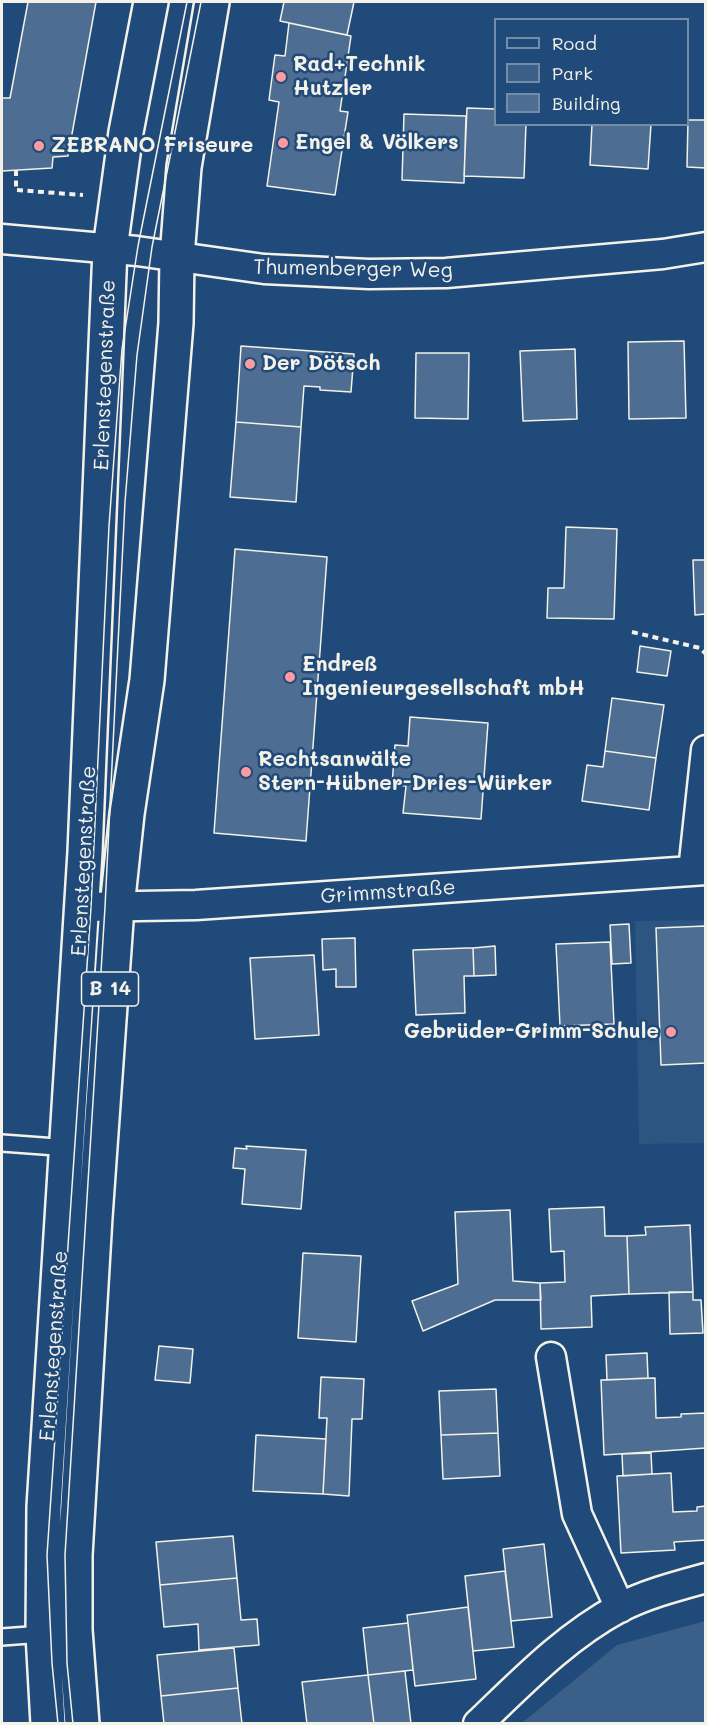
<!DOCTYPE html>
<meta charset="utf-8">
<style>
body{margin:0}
#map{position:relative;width:707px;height:1725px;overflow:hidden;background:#1f4a7a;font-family:Mali,sans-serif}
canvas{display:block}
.frame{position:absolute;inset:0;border:3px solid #f4f1e8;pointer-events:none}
.legend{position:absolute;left:494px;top:18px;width:195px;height:108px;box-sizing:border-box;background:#1f4a7a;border:2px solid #748da6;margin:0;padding:8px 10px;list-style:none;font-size:18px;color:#f4f1e8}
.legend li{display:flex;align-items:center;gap:12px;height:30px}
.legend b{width:30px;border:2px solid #748da6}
</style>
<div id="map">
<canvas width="707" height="1725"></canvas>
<div class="frame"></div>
<ul class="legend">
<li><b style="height:8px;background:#1f4a7a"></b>Road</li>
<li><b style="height:16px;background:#3a5f88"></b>Park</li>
<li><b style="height:16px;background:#4d6e92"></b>Building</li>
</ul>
</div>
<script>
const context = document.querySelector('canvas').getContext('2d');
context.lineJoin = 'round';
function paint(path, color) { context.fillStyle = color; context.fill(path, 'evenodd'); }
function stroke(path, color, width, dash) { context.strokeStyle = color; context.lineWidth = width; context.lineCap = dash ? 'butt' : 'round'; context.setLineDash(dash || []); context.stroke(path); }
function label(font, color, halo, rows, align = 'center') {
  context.font = font + ' Mali,sans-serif'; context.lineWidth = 5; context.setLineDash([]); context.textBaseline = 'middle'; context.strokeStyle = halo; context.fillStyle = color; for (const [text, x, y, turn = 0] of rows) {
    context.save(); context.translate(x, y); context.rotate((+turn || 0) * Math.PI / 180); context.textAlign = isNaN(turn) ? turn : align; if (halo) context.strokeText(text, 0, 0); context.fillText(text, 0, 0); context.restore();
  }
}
paint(new Path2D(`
 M705 920V1143L639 1144 635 921Z`), '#2d5581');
paint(new Path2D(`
 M705 1621V1723H522L617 1645Z`), '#3a5f88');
const building = new Path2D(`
 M28 2H96L68 156 53 157 52 168 2 171V98H10Z
 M284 2H354L347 35 280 21Z
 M289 23 351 36 340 111 348 112 335 195 267 186 279 102 269 100 275 55 285 56Z
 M467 108 496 109V124H526L524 178 464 176Z
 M404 114 466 116 464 183 402 180Z
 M688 120H706V168L687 167Z
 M592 124H651L648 169 590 165Z
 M684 341 686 418 629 419 628 342Z
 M241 346 354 354 351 392 320 390V387L304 386 301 427 236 422Z
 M575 349 577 419 523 421 520 351Z
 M416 353H469L468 419 415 418Z
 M236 422 301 427 296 502 230 497Z
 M566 527 617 529 614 619 547 618 548 588H564Z
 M235 549 327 557 306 841 214 833Z
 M693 560H706V614L695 615Z
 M640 646 671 651 667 676 637 672Z
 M612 698 664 705 656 758 605 751Z
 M410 717 488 723 481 819 403 813 406 786 392 785 395 745 408 746Z
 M605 751 656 758 649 810 582 801 587 765 603 767Z
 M629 924 631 963 612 964 610 925Z
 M706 926V1063L661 1065 656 928Z
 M355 938 356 987H336V969L323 970 322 939Z
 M610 942 614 1024 560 1026 556 944Z
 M495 946 496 975 474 976 473 948Z
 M467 948H473L474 976H464L465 1013 416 1015 413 950Z
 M314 955 319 1035 255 1039 250 958Z
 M246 1146 306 1150 301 1209 242 1204 245 1169 233 1168 235 1148 247 1149Z
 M604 1207 605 1236H627L629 1294 591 1296 592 1327 541 1329 540 1283 565 1282 564 1251 551 1252 549 1209Z
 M510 1210 513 1281 540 1283 541 1300H495L423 1331 412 1301 458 1284 455 1212Z
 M690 1225 693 1292 629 1294 627 1236 646 1235 645 1227Z
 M303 1253 361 1256 356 1342 298 1338Z
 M669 1292H693V1300H701L703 1333 670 1334Z
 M159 1346 193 1349 190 1383 155 1380Z
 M647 1353 648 1378 607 1380 606 1355Z
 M321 1377 364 1379 362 1419H352L349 1496 323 1494 327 1418H319Z
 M655 1378 656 1418 681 1417V1414L706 1413V1448L604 1455 601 1380Z
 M496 1389 498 1433 441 1435 439 1391Z
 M498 1433 500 1476 443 1479 441 1435Z
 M256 1435 326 1439 323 1494 253 1491Z
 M651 1453 652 1474 623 1476 622 1454Z
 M671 1473 673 1512 697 1511V1507L706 1506V1540L674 1542 675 1550 621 1553 617 1476Z
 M233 1536 237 1578 160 1585 156 1542Z
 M544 1544 552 1617 511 1621 503 1549Z
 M505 1571 514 1647 473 1651 465 1576Z
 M237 1578 241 1620 257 1619 259 1645 199 1650 198 1624 164 1627 160 1585Z
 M468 1607 476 1679 415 1686 407 1615Z
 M408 1623 413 1670 368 1675 363 1628Z
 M234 1648 238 1688 161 1696 157 1655Z
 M405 1671 411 1724H374L368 1675Z
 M368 1675 374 1724H307L302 1682Z
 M238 1688 242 1724H164L161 1696Z`);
paint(building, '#4d6e92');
stroke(building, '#f4f1e8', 1.5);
const lane = new Path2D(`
 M2 1143 70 1148
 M2 1637 43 1634`);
const street = new Path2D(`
 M2 239 137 251 264 269 369 274 446 273 663 254 706 247
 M693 871 706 750
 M82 907 196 905 706 870
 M551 1357 577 1514 620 1608
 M478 1724C522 1682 565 1637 619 1608 646 1594 677 1586 706 1578`);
const primary = new Path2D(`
 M48 1724 43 1634 44 1507 85 852 110 249 126 132 151 2
 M82 1724 75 1630V1555L95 1217 117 907 127 814 147 680 176 323 177 257 184 167 212 2`);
stroke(lane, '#f4f1e8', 20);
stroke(street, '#f4f1e8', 33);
stroke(primary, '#f4f1e8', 38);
stroke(new Path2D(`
 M16 170V190L83 195
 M632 632 700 648 706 654`), '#f4f1e8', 4, [6, 4.5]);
stroke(lane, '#1f4a7a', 15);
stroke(street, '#1f4a7a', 28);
stroke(primary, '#1f4a7a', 33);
stroke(new Path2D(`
 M58 1724 52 1663 47 1555 91 907 109 526 122 349 138 246 187 2
 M73 1724 67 1663 65 1555 105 907 125 502 137 355 152 247 201 2`), '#f4f1e8', 1.5);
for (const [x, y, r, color] of [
 [281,77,6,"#ff9aa2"],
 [283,143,6,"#ff9aa2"],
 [39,146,6,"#ff9aa2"],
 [250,364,6,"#ff9aa2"],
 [290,677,6,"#ff9aa2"],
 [246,772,6,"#ff9aa2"],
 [671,1032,6,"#ff9aa2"]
]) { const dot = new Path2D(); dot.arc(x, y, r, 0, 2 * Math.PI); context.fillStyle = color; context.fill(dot); stroke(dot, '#1f4a7a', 2); }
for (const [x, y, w] of [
 [110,989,57]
]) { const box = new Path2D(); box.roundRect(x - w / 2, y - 17, w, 34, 4.5); context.fillStyle = '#1f4a7a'; context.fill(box); stroke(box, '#f4f1e8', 1.5); }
label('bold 20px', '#f4f1e8', null, [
 ["B 14",110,989]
]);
label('bold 21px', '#f4f1e8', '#1f4a7a', [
 ["Rad+Technik",293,65],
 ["Hutzler",293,89],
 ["Engel & Völkers",295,143],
 ["ZEBRANO Friseure",51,146],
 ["Der Dötsch",262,364],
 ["Endreß",302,665],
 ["Ingenieurgesellschaft mbH",302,689],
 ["Rechtsanwälte",258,760],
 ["Stern-Hübner-Dries-Würker",258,784],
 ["Gebrüder-Grimm-Schule",659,1032,"right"]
], 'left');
label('21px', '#f4f1e8', '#1f4a7a', [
 ["Thumenberger Weg",353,269,1],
 ["Erlenstegenstraße",105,375,-88],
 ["Erlenstegenstraße",84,861,-87],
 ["Grimmstraße",388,892,-4],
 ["Erlenstegenstraße",54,1346,-86]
]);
</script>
